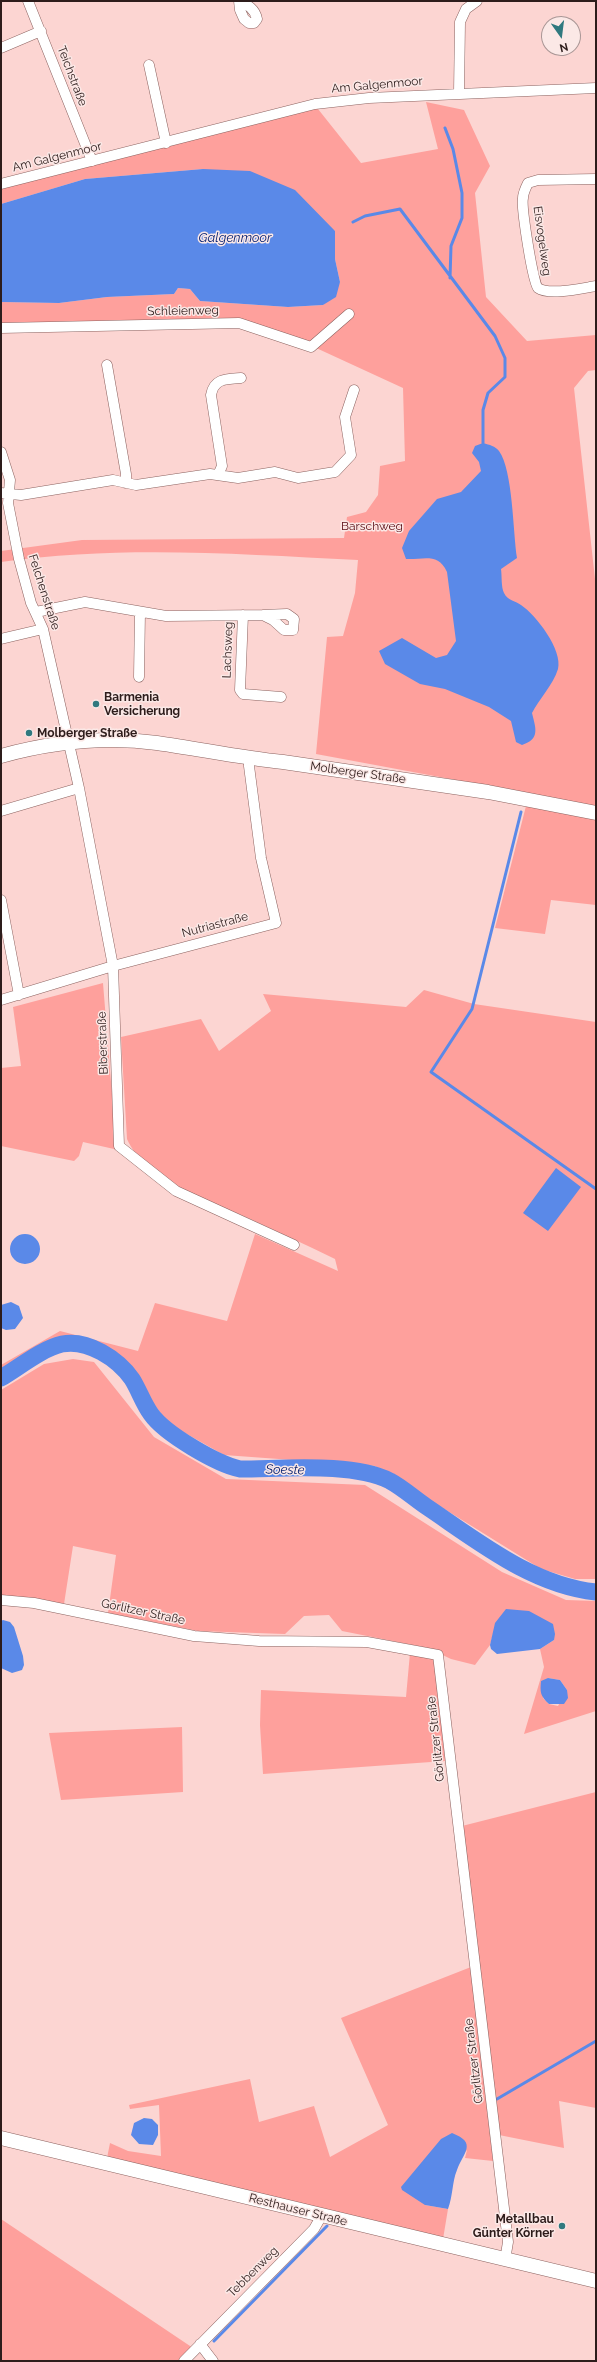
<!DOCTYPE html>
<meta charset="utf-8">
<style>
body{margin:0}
#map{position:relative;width:597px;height:2362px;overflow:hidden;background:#fcd5d2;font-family:Raleway,sans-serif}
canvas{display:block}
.frame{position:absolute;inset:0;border:2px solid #2d1c1b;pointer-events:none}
.north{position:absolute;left:541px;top:16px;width:40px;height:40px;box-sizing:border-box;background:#fbe8e6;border:1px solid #a99695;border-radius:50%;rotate:166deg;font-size:11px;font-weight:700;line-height:16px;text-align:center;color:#2d1c1b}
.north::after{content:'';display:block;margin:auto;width:14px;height:18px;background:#30797f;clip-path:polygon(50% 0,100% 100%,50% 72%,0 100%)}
</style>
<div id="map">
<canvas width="597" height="2362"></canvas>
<div class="frame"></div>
<div class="north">N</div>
</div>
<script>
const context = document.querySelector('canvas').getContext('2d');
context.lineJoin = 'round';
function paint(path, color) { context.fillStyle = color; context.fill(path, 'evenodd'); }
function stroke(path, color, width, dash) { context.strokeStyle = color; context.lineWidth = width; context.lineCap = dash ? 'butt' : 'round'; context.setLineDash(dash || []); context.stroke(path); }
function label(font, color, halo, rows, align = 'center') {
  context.font = font + ' Raleway,sans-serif'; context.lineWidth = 3; context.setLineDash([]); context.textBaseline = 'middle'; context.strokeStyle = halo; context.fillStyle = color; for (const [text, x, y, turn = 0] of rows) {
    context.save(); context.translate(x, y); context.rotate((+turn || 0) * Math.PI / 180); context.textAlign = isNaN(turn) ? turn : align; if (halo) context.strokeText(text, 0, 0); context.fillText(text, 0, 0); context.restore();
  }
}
paint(new Path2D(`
 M426 102 464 110 490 166 475 193 486 297 527 341 596 335V370L588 371 574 388 596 588V806L316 754 327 637 343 636 355 593 358 560C240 554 119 545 1 562V551L82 540 344 538 347 517 366 512 378 495 380 466 405 461 403 388 314 347 240 322 1 327V302L59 303 107 297 174 294 178 288 190 289 200 301 288 307 323 305 340 282 335 259V231L203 169 85 179 1 204V187L306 109H318L361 163 438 149Z
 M526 806 596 819V905L551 900 545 934 495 928Z
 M103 983 116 1144 114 1149 83 1142 79 1156 74 1161 1 1146V1068L21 1066 13 1007Z
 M424 990 474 1004 596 1022V1579H575L541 1569 375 1466 224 1455 169 1424 123 1363 97 1344 58 1342 1 1373V1365L60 1331 138 1351 155 1303 227 1321 255 1234 338 1271 335 1259C307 1245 278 1232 250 1219 211 1201 145 1180 127 1139L121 1037 201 1019 219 1051 271 1011 263 994 406 1007Z
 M73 1359 94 1362 154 1437 226 1479 365 1485 502 1572 566 1600 596 1601V1711L524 1734 544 1667 540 1649 554 1640 493 1634 490 1645 475 1665 451 1659 428 1648 342 1631 329 1615 304 1616 285 1634 198 1631 108 1613 116 1555 73 1546 64 1604 1 1596V1390L44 1364ZM548 1678 560 1680 567 1690 558 1706 549 1704 543 1698Z
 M410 1653 433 1657 436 1665 445 1761 263 1774 260 1725 261 1690 406 1697Z
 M182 1727 183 1792 61 1800 49 1733Z
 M596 1792V2108L559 2101 564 2148 499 2135 462 1826Z
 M471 1967 493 2161 465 2158 467 2150 425 2205 448 2209 443 2239 107 2158 110 2143 128 2151 161 2156 159 2105 130 2109 129 2105 250 2079 259 2122 314 2106 330 2157 388 2125 341 2018Z
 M1 2219 193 2348 181 2361H1Z`), '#fea09c');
paint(new Path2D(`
 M203 169 250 171 295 190 335 231V259L340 282 336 297 323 305 288 307 200 301 190 289 178 288 174 294 107 297 59 303 1 302V204L85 179Z
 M483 443C490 445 495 446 499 451 513 470 513 533 517 558L501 569C502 576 501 587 504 593 508 601 516 601 521 605 536 615 563 650 558 669 553 685 539 699 532 713 536 729 540 739 522 745L516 742 511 721 489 707 445 689 420 684 385 664 379 651 402 638 436 658 447 655 456 641 447 572C438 552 423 560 406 559L402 548 409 531 437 499 461 492 481 471 479 462 472 453 475 446Z
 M556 1168 581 1187 548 1231 523 1213Z
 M10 1249a15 15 0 1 1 30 0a15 15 0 1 1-30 0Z
 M11 1302 19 1306 23 1318 15 1329 6 1330 1 1328V1305Z
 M506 1609 529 1611 553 1624 555 1634 554 1640 540 1649 497 1654 491 1649 490 1645 495 1623Z
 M3 1620 10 1622 14 1627 23 1656 24 1665 22 1670 12 1673 1 1668V1621Z
 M548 1678 560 1680 567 1690 568 1698 564 1704H549C540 1696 540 1692 541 1681Z
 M144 2118 152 2119 158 2125V2135L153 2145 139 2144 131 2135 134 2123Z
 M452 2133C478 2143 463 2153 457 2170 452 2182 453 2196 448 2209L425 2205 402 2190 401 2187 441 2139Z`), '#5a89e8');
stroke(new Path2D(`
 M445 128 453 149 462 193V218L451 246 450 278
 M353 222 365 216 400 209 495 336 505 358V377L488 393 483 410V443
 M521 812 472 1009 431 1072 596 1189
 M497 2099 596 2041
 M214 2341 327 2226`), '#5a89e8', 3);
stroke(new Path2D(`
 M1 1378C18 1368 43 1348 62 1344 88 1339 118 1359 132 1379 139 1390 143 1403 151 1414 165 1434 217 1464 240 1469 283 1469 352 1462 390 1481 403 1488 415 1499 427 1507 479 1542 532 1585 596 1592`), '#5a89e8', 17);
const street = new Path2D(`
 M28 1 92 161
 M239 1 240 10 244 19 249 23H254L257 19C255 9 248 5 239 1
 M1 48 41 31
 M149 65 166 143
 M459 93 460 22 466 9 477 1
 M596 179 538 180 528 183C526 187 523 193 523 198 521 207 533 284 538 288 549 296 583 288 596 286
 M1 184 315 104 369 98 596 88
 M1 328 239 323 311 347 349 314
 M107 365 126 474V483
 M1 452 10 480 8 503 19 559 31 603 43 629 79 788 113 966 119 1146 176 1191 294 1245
 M218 475 222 466 211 395C214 378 227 379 241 378
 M1 493 21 495 113 480 136 485 210 474 238 478 275 472 298 478 335 472 351 455 345 417 354 390
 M36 612 85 602 166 616 263 615 273 620 284 630H293L294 619 287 614 263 615
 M243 615 240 690 243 694 281 697
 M1 639 43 629
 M139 677 140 612
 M1 811 79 788
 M1 900 19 995
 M1 1000 113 966 276 923 261 858 249 766V759
 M1 1600 34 1603 194 1636 259 1641 367 1642 438 1655 508 2242 505 2260
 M200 2344 213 2361
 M184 2361 314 2229 322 2215`);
const secondary = new Path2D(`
 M1 756C52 742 104 736 157 743 200 749 241 758 283 762L488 792 596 813
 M1 2138 596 2281`);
stroke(street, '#8c6360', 11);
stroke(secondary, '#8c6360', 15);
stroke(street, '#fff', 10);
stroke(secondary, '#fff', 14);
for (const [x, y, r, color] of [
 [96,704,4,"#30797f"],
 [29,733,4,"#30797f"],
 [562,2226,4,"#30797f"]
]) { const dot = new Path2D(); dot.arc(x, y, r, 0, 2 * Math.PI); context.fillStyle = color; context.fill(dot); stroke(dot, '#fbe8e6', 1.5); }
label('12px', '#2d1c1b', '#fbe8e6', [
 ["Teichstraße",72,76,69],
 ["Am Galgenmoor",377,85,-5],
 ["Am Galgenmoor",57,157,-14],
 ["Eisvogelweg",542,241,82],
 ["Schleienweg",183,311,-1],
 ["Felchenstraße",44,592,72],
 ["Lachsweg",228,650,-88],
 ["Molberger Straße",358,773,8],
 ["Nutriastraße",215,925,-15],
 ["Biberstraße",103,1043,-92],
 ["Görlitzer Straße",143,1612,12],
 ["Görlitzer Straße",436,1739,-96],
 ["Görlitzer Straße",474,2061,-97],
 ["Resthauser Straße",298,2210,14],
 ["Tebbenweg",253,2272,-45]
]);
label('12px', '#580a12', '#fbe8e6', [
 ["Barschweg",372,526]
]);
label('bold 12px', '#2d1c1b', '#fbe8e6', [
 ["Barmenia",104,697],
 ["Versicherung",104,711],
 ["Molberger Straße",37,733],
 ["Metallbau",554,2219,"right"],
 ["Günter Körner",554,2233,"right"]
], 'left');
label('italic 13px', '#001c6e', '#fbe8e6', [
 ["Galgenmoor",235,238],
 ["Soeste",285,1470,1]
]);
</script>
